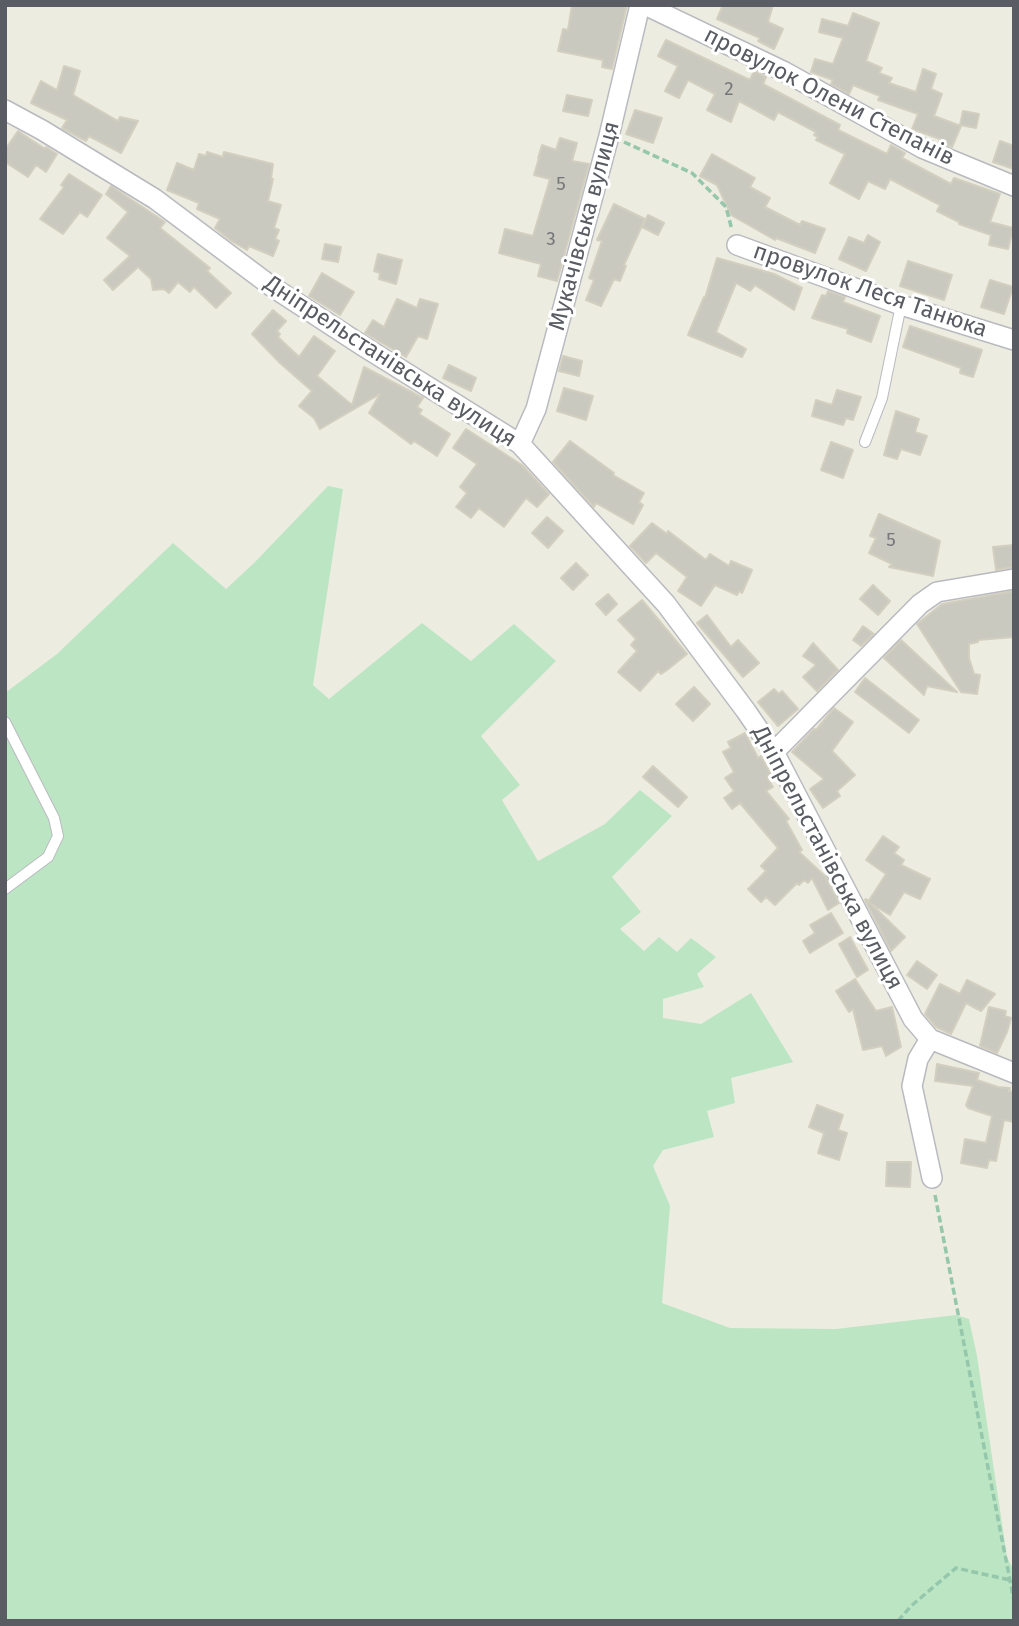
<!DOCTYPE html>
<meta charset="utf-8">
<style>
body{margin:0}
#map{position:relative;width:1019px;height:1626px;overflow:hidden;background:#edece1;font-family:"Fira Sans",sans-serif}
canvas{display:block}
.frame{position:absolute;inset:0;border:7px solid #595c62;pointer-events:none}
</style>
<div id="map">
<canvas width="1019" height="1626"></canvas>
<div class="frame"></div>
</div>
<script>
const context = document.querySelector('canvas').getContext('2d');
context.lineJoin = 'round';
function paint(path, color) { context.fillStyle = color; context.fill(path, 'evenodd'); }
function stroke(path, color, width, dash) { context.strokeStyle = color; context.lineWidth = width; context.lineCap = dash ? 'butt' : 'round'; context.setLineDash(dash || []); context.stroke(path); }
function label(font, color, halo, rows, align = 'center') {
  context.font = font + ' "Fira Sans",sans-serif'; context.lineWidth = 6; context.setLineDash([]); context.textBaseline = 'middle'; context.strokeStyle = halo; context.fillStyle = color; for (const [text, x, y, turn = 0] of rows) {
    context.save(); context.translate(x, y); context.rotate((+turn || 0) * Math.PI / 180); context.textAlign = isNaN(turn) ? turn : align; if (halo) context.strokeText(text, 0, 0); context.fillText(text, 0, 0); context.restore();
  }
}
paint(new Path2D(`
 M328 486 343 489 313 685 329 699 422 623 471 661 514 624 556 661 481 736 520 785 502 800 538 861 605 824 640 790 672 816 612 877 641 912 620 929 644 951 659 937 677 952 691 938 716 957 697 974 704 987 663 999V1018L701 1024 751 993 793 1062 731 1078 735 1103 707 1111 714 1137 663 1150 653 1166 670 1206 662 1303 730 1328 836 1329 956 1315 969 1319 977 1356 1007 1557 1014 1571V1621H5V693L57 654 173 543 226 589 254 563Z`), '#bce6c3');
const building = new Path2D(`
 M572 5H627L612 69 602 67 603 60 558 51 563 29 568 30Z
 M723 5H773L768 22 783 29 774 49 758 41 760 38 717 19Z
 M853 13 879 23 866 61 882 68 879 73 892 78 889 83 916 92 923 69 936 74 931 89 942 94 934 116 961 126 952 147 939 142 940 139 912 129 918 114 878 100 880 96 853 85 849 94 831 84 833 80 811 72 815 59 833 64 843 38 819 32 822 19 848 26Z
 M666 40 750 80 754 71 766 77 763 84 840 125 838 130 887 154 891 145 905 153 902 158 951 184 954 178 1000 194 990 222 1013 228 1008 249 989 245 991 235 959 224V222L937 211 940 205 890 179 885 189 868 181 859 199 830 183 845 154 816 140 818 137 814 135 816 132 778 112 774 120 739 101 731 122 707 110 715 94 688 80 679 98 665 91 678 66 658 56Z
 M64 66 80 71 73 95 118 121 120 117 138 121 121 153 89 136 86 141 62 128 67 120 31 103 41 81 57 90Z
 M567 95 592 100 588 116 563 111Z
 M635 110 662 118 653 143 626 134Z
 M963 111 979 114 976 128 960 125Z
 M18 131 45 149 46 147 57 154 46 172 36 165 28 177 5 162V150Z
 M560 138 577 143 572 161 589 164 557 281 538 276 541 264 499 253 505 229 533 236 550 179 534 175 539 158H538L542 145 556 150Z
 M1000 141 1014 146V169L993 162Z
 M207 152 223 157 224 152 273 164 271 179H273L268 201 281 205 274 228 279 230 275 239 279 241 273 256 249 246 247 250 230 240 215 228 220 219 197 209 199 203 167 190 177 163 194 170 199 154 206 156Z
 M712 154 755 178 750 187 770 198 765 207 800 225 802 221 825 229 815 253 776 238 775 240 731 215 717 185 700 176Z
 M69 174 102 195 87 217 80 212 63 234 40 219 64 187 61 185Z
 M111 186 165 222 160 228 210 268 207 271 231 293 216 308 194 287 190 292 178 282 169 293 164 289 153 290 151 279 138 267 113 290 104 280 130 256 107 238 128 212 106 194Z
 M614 204 645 219 624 265 626 266 620 281 614 279 601 306 586 300 594 280 589 278 602 241 597 240Z
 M648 215 664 223 658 235 642 227Z
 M868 235 880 242 866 271 839 259 849 237 864 243Z
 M325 244 341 247 338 262 322 259Z
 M378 254 402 260 396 284 379 279 380 273 374 271Z
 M717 258 774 274 802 288 794 310 755 285 750 291 736 283 716 332 746 349 742 357 688 335 704 297 705 298Z
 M908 261 952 275 944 300 900 286Z
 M322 273 354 292 340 315 309 296Z
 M990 280 1013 287 1004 314 981 307Z
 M828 291 845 297 843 302 880 316 871 342 847 333 848 329 812 318 822 295 826 296Z
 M397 299 417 308 420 299 438 304 427 339 418 336 406 357 365 333 373 320 384 327Z
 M273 310 286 321 277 331 280 334 278 337 299 357 314 336 335 351 317 376 352 405 364 367 423 398 417 407 422 410 419 414 450 434 437 456 414 441 411 444 369 413 380 394 320 429 314 418 299 406 312 391 280 363 252 334Z
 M910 326 982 350 973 377 960 373 961 368 903 347Z
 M563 356 582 361 579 376 559 371Z
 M449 365 476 378 471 391 443 378Z
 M564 388 593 396 586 420 557 411Z
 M837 390 861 397 853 420 846 418 843 425 812 416 816 400 832 405Z
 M896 411 919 419 915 432 927 436 920 455 901 449 897 459 884 455Z
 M466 429 522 465 549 494 537 507 526 498 504 527 479 508 471 518 456 507 467 493 460 487 477 464 453 448Z
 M570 441 614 473 613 475 644 493 639 502 643 505 633 524 596 503 594 507 553 462Z
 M831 442 853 450 843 478 821 470Z
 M879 514 940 541 933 576 889 567 892 564 869 553 876 538 870 536Z
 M547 517 563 531 548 548 532 533Z
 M652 523 667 534 668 531 706 560 710 554 729 566 731 561 752 570 742 593 739 591 737 595 715 585 701 606 678 591 687 577 656 553 646 563 630 546Z
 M1014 545V567L996 570 993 547Z
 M576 563 588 575 573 590 561 578Z
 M873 585 890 601 878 615 860 599Z
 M1014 591V637L978 640V642L969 644V658L974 674 980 675 977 694 961 692 917 624 942 604Z
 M608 594 617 604 606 615 596 604Z
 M642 600 687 654 667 670 661 674 658 671 640 691 618 672 637 651 631 645 636 639 618 620Z
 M707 615 731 647 738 640 759 663 743 677 697 623Z
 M863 626 874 634 861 646 853 640Z
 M901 640 957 692 927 686 924 695 884 658Z
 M813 643 838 670 817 691 803 677 816 665 803 656Z
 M865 678 919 720 909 733 855 692Z
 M694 687 710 704 693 721 676 704Z
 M774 689 779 694 782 691 798 709 778 726 758 702Z
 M834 708 853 722 832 751 855 775 837 791 840 796 823 808 810 789 824 779 792 752 814 729 816 730Z
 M745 733 758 758 761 756 771 774 767 777 773 787 766 791 789 819 786 821 802 850 799 852 825 876 839 903 828 910 812 878 808 883 804 880 799 885 797 883 775 905 766 897 761 902 748 889 766 871 761 866 778 848 740 803 732 809 724 798 734 791 725 778 734 772 723 752 731 748 728 742Z
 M653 766 687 797 678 807 643 777Z
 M883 836 899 847 894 853 904 860 901 865 930 879 920 899 904 892 890 915 868 902 886 874 866 860Z
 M866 899 905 937 891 951 865 900Z
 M831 913 843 933 810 953 803 941 815 933 810 925Z
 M850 937 868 970 857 977 839 944Z
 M917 961 937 975 927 989 907 975Z
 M855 979 876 1011 892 1007 901 1047 886 1056 882 1046 863 1050 853 1009 849 1012 836 991Z
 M967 980 995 994 981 1011 966 1003 951 1034 936 1027 925 1014 940 984 960 994Z
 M989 1007 1006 1011 1005 1016 1011 1018 1007 1032 997 1053 980 1046Z
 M937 1064 979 1073 977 1080 998 1087 1010 1088 1009 1091 1014 1092V1122L1004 1120 996 1161 989 1160 987 1168 961 1163 965 1139 986 1143 992 1116 968 1108 966 1105 973 1086 935 1081Z
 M817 1105 843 1115 838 1130 847 1133 839 1160 818 1153 824 1133 809 1127Z
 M887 1162H911L910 1187 886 1186Z`);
paint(building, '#cac9c0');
stroke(building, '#d2cfbf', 2);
const service = new Path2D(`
 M865 442 882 398 901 305
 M5 722 54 818 58 836 48 857 5 889`);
const minor = new Path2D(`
 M645 5 785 72 922 148 1014 186
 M5 110 42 130 155 199 271 286 363 346 520 444 666 604 746 711 774 752 913 1019 930 1039 1014 1073
 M737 245 901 305 1014 340
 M520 444 536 409 609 136 640 5
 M774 752 920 604 937 592 1014 579
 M930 1039 918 1059 912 1086 932 1178`);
stroke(service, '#b9bac0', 12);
stroke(minor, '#b9bac0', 22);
stroke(new Path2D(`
 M624 142 692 173 726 207 732 230
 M935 1195 1014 1601
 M898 1621 911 1606 956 1568 1010 1580`), '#94c7ab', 3.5, [7, 3.5]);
stroke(service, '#fff', 10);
stroke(minor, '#fff', 19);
label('19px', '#75777a', null, [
 ["2",729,90],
 ["5",561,185],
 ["3",551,240],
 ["5",891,541]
]);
label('23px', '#595c62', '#fff', [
 ["провулок Олени Степанів",829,97,27],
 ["Мукачівська вулиця",585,226,-75],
 ["провулок Леся Танюка",870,291,19],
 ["Дніпрельстанівська вулиця",390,362,33],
 ["Дніпрельстанівська вулиця",827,858,62]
]);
</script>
